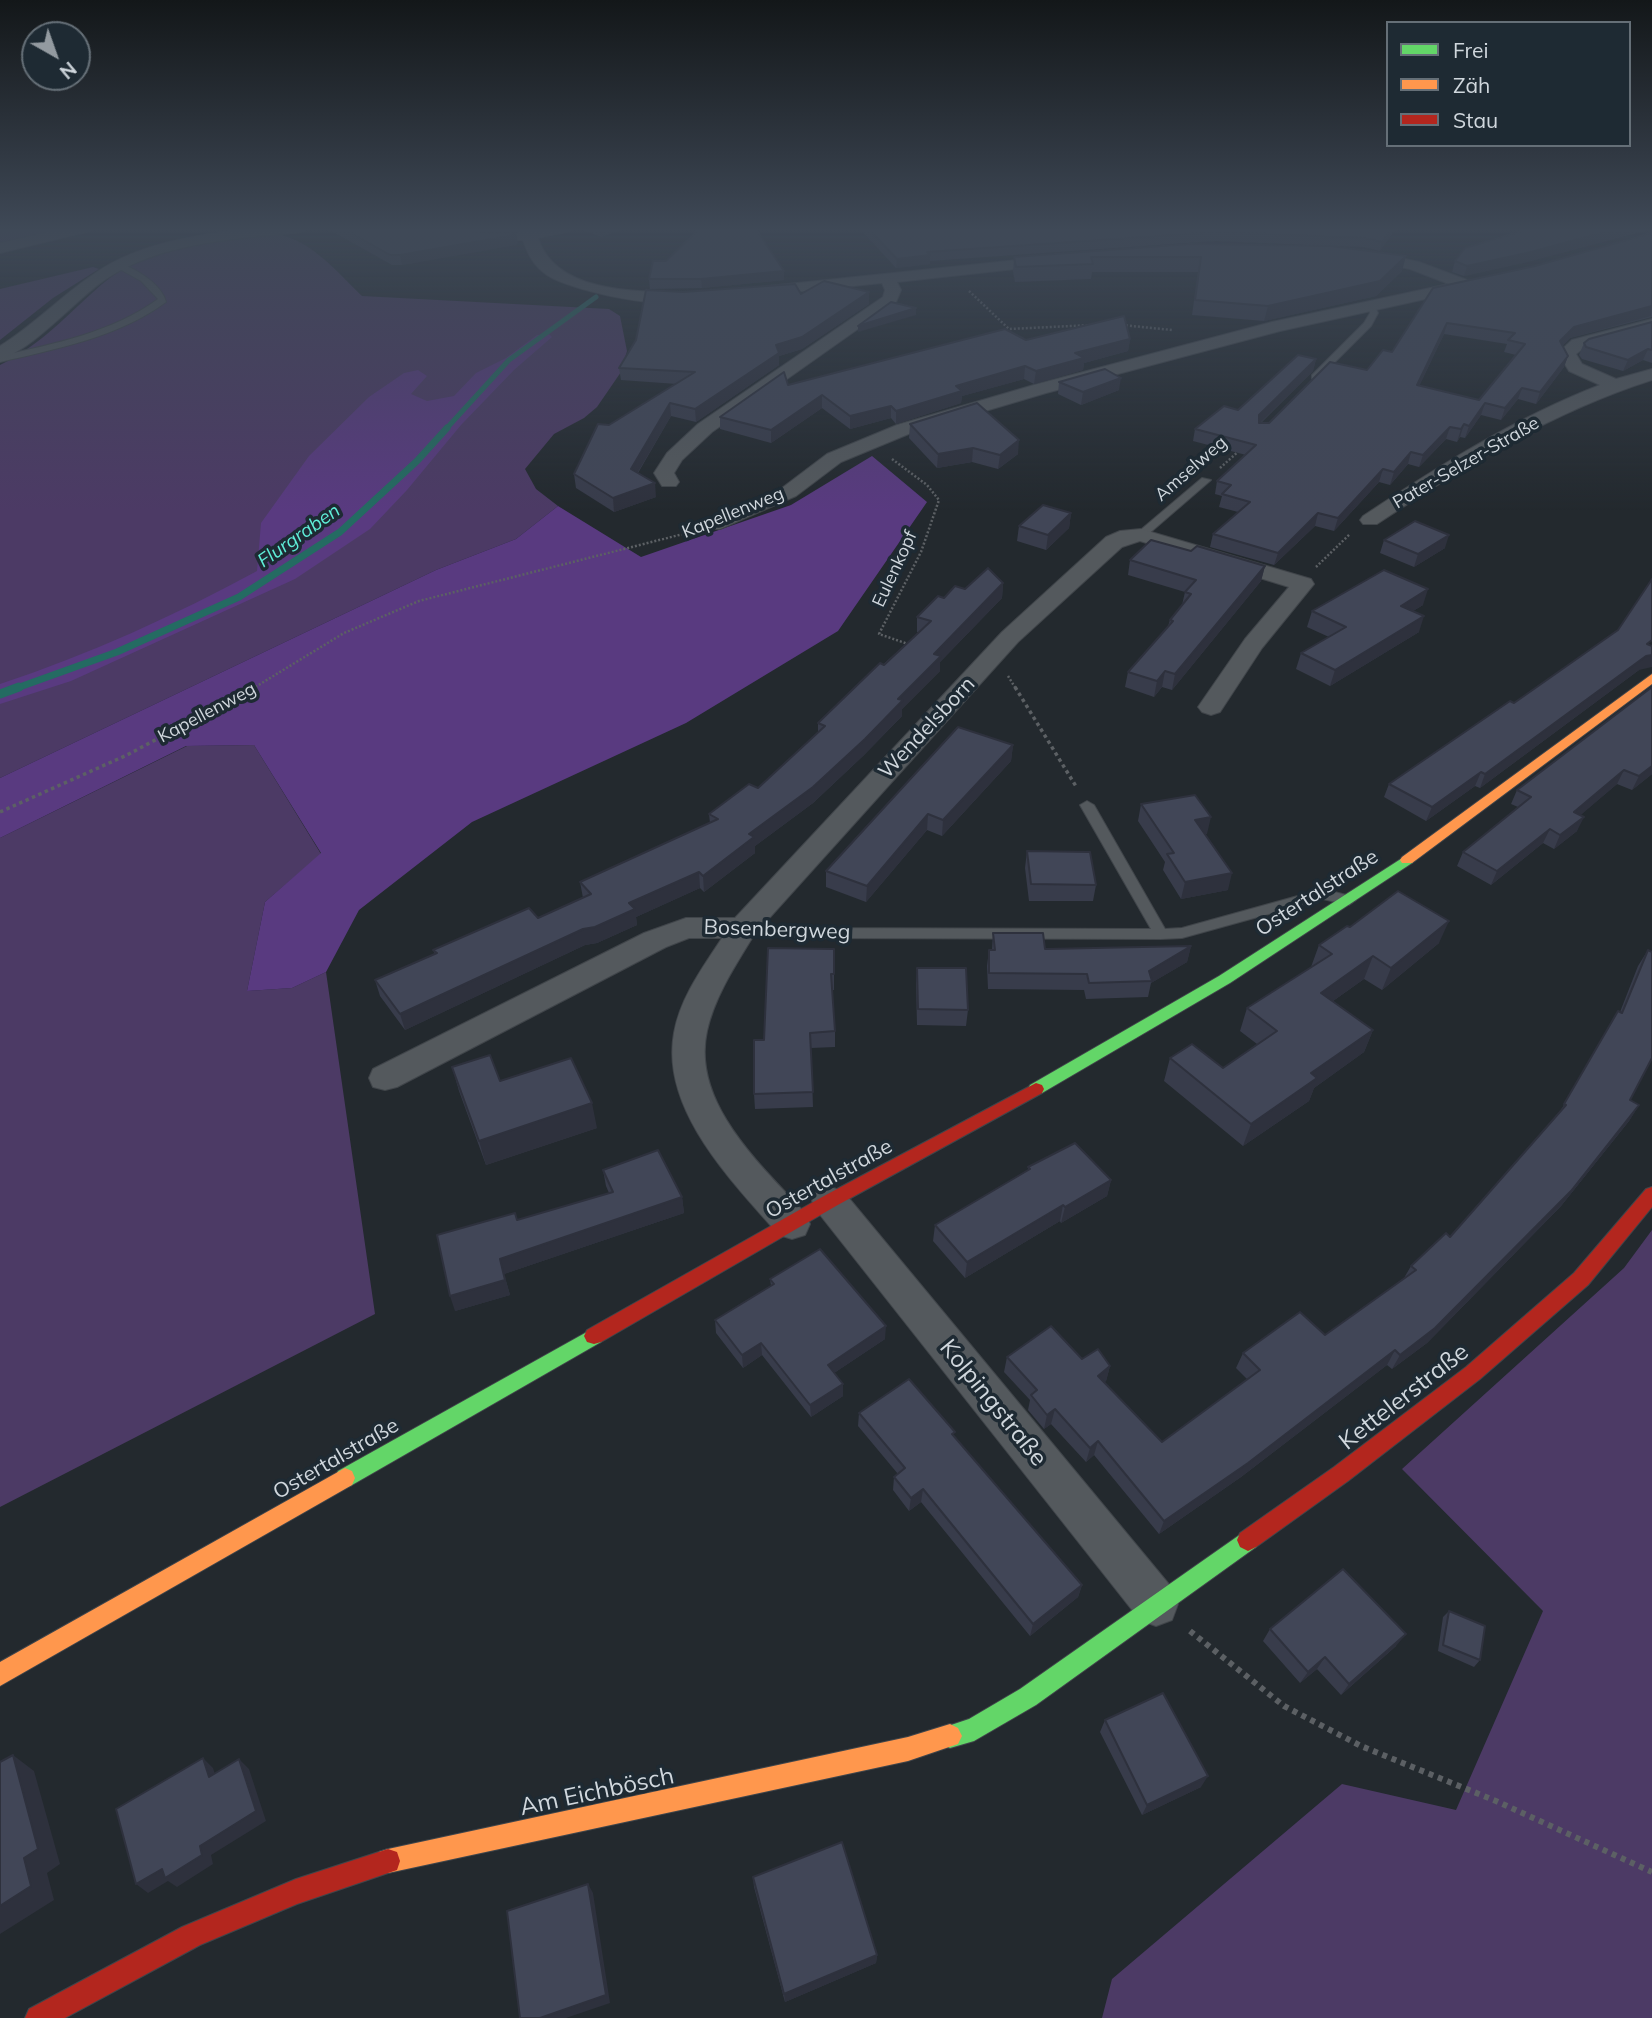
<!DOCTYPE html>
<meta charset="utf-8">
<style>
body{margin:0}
#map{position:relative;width:1652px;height:2018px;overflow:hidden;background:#23292e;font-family:Mulish,sans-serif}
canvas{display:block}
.legend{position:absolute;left:1386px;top:21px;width:245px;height:126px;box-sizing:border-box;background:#1e2a33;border:2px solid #656f77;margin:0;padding:9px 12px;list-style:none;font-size:21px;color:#d0d7dd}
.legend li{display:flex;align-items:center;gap:14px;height:35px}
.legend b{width:35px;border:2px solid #656f77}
.north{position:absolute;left:21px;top:21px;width:70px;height:70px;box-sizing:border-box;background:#1e2a33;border:2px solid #656f77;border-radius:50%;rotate:140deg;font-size:19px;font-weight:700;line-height:28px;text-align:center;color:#d0d7dd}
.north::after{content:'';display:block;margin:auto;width:24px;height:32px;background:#939aa0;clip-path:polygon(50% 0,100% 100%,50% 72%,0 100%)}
</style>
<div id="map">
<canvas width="1652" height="2018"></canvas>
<ul class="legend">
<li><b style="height:9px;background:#63d668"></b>Frei</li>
<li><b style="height:9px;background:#ff974d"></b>Zäh</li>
<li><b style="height:9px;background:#b3261e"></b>Stau</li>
</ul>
<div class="north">N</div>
</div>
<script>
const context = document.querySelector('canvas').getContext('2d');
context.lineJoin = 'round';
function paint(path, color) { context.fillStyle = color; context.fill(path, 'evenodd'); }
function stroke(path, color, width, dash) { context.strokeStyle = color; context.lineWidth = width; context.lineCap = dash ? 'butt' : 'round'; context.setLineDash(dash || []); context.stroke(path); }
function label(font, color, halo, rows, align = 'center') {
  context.font = font + ' Mulish,sans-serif'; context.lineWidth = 7; context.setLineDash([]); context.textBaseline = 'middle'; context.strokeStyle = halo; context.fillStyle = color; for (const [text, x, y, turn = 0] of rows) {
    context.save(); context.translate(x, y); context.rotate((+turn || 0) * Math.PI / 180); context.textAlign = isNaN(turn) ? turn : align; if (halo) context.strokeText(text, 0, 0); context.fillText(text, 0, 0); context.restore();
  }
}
paint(new Path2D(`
 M0 228H74L0 245Z
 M279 234C314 243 336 271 362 296L609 309 620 316 627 351 621 372 597 407 584 418 554 434 525 469 536 489 558 506 516 539 436 570 0 778V365C40 346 68 314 101 285 150 243 217 239 279 234Z
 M93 267 99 269 53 298 0 340V289Z
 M254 745 321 854 265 902 247 991 292 988 326 972 375 1314 0 1507V838L187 746Z
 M1652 1230V2018H1102L1112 1979 1342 1784 1456 1810 1543 1611 1402 1469 1624 1268Z`), '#4c3a65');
paint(new Path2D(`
 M549 334 552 337 514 370 461 425 407 490 370 529 295 579 71 681 0 704V684C90 654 174 616 257 571L261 523 309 456 369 397 404 373 418 370 427 376 411 394 427 401 454 396 476 373 506 358 537 335Z
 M872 456 927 502 838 631 686 723 472 822 359 910 326 972 292 988 247 991 265 902 321 853 254 745 186 746 0 838V778L436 570 516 539 558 506 641 557 791 505Z`), '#593a80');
stroke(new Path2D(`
 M446 429 509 360 596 297`), '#246b62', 5);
stroke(new Path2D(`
 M14 689 117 652 239 597 340 532 417 461 447 428`), '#246b62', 7);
stroke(new Path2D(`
 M0 694 19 687`), '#246b62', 9);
const lane = new Path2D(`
 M119 263C136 269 162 284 166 302 119 337 56 349 0 362V356C54 344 113 332 158 299L141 281 116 267Z
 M1367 303H1373L1378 313 1371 326 1318 379H1312V375L1364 323 1370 313Z
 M1202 478 1211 480 1145 537H1137V533Z
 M1087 801 1094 805 1165 929 1182 928 1323 889 1354 897 1356 900 1349 905 1323 899 1182 938 1161 939 795 938 743 933 736 928 743 923 795 928 1151 929 1080 805Z`);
const street = new Path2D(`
 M66 228H92L90 231 0 253V243Z
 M259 228H308L301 232C236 239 162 242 106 279 76 299 32 351 0 359V346C34 325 61 296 94 274 141 241 203 234 259 228Z
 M434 228 503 231 572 228 570 231 538 238C556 294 639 292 687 292L695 297C678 315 568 290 547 275 534 266 528 255 523 240H488L436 231Z
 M1363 250 1419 262 1467 280 1477 281 1479 284 1471 289 1280 331 1046 393 911 433 841 462 796 496 720 529H706L702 525 706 521 782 488 827 454 897 425 1034 385 1272 322 1449 284 1410 269 1358 258 1355 255Z
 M1056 256 1061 258 1064 261 1061 264 897 282 901 290 896 302 712 432 682 460 674 473 679 482 676 486H662L654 473 667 453 698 424 883 297 885 290 882 283 756 296 750 294 748 291 750 288Z
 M1652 319V329L1584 348 1576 354 1582 364 1616 379 1652 369V380C1552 412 1464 466 1377 524H1363L1360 520 1363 516C1439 466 1515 418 1600 385L1569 371 1558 353 1572 340Z
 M1141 529 1311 579 1314 584 1262 648 1220 712 1211 715 1202 712 1198 707 1245 639 1289 587 1140 541 1122 547 1018 642 754 935C735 966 715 996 707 1031 691 1103 762 1166 805 1213L810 1224 805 1235 792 1239 779 1235C733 1182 660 1110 674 1033 680 998 703 967 722 938H689L666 947 397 1087 385 1090 373 1087 369 1078 373 1069 644 933 686 918H735L1002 632 1106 537 1120 531Z
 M830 1187 843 1191 1172 1588 1178 1604 1172 1620 1156 1626 1140 1620 817 1211 812 1201 817 1191Z`);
const fast = new Path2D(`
 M1407 855 1412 857 1414 860 1412 863 1230 983 1042 1093H1030L1028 1089 1030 1085 1219 976Z
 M594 1328 601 1330 604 1336 601 1342 352 1485 345 1488 338 1485 335 1478 338 1471Z
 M1248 1529 1256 1533 1259 1540 1256 1547 1036 1705 974 1741 950 1748 942 1744 938 1736 942 1728 969 1719 1020 1689Z`);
const slow = new Path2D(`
 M1652 674V684L1412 863H1402L1400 860 1402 857Z
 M345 1468 352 1471 355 1478 352 1485 0 1686V1662Z
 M950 1724 958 1728 962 1736 958 1744 908 1761 388 1873 379 1870 376 1861 379 1852 388 1849 908 1737Z`);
const jam = new Path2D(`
 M1036 1083 1042 1085 1044 1089 1042 1093 836 1206 601 1342 594 1344 587 1342 584 1336 587 1330 824 1196Z
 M1652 1187V1207L1588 1285 1480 1379 1348 1481 1256 1547 1248 1551 1240 1547 1237 1540 1240 1533 1334 1467 1466 1367 1574 1273 1646 1189Z
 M388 1849 397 1852 400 1861 397 1870 297 1904 200 1945 65 2018H25L29 2009 182 1927 296 1879Z`);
stroke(lane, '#40454a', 2);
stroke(street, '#40454a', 2);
stroke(fast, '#40454a', 2);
stroke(slow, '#40454a', 2);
stroke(jam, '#40454a', 2);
stroke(new Path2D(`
 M969 291 1009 329 1092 325
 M1122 325 1172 330
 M892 459 927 485 939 500 921 552 879 634 911 645
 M1220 468 1240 450
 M1316 567 1350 534
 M1008 676 1016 689
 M252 689 344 633 419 601 691 532`), '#5c6064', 2.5, [2, 2]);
stroke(new Path2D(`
 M1015 687 1077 788
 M0 812 127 755 255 687`), '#5c6064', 3.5, [3.5, 3.5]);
stroke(new Path2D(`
 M1190 1631 1284 1706 1361 1746 1496 1801 1652 1872`), '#5c6064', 6, [5, 5]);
paint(lane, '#54595d');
paint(street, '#54595d');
paint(fast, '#63d668');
paint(slow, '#ff974d');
paint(jam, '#b3261e');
paint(new Path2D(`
 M326 228H459L518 243 516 245 402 265H392Z
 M579 228H626L601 237Z
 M859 228H1396L1380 251 1363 247 1332 246 1402 271 1376 296 1264 321 1192 315 1198 272H1092L1091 279 1015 282 1013 272 1014 257 1328 246 1216 241 930 261V264L896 268Z
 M1532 228H1652V229L1527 262 1464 276 1452 272 1455 261Z
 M1652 233V317L1570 338 1562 346 1568 356 1564 367 1536 404 1518 399 1501 420 1481 415 1465 438 1460 437 1457 442 1446 439 1419 467 1408 464 1390 485 1379 482 1334 531 1315 526 1274 565 1210 547 1213 534 1238 512 1219 507 1222 496 1215 494 1217 481 1246 455 1193 441 1195 429 1238 410 1316 359 1313 371 1261 423H1269L1367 370 1392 352 1535 266ZM1444 334 1507 344 1504 352 1516 355 1479 400 1419 386Z
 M666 261 784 271V280L702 288 650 289 649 279Z
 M683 292 801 294 869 304 802 349 779 356V365L696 422 671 416 638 473 656 497 614 512 576 488 574 474 609 425 677 384 621 380 619 368Z
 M1652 322V363L1643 360 1623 371 1582 359 1579 355 1584 343Z
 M1130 339 1128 351 1084 363 1083 370 1034 384 1024 379 962 396 961 403 896 424 891 418 850 429 822 408 771 443 720 429V417L788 385 1026 340Z
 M1059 382 1119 390 1081 405 1058 394Z
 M910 424 1018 454 998 469 972 462 937 468 909 438Z
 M1071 513 1069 528 1046 550 1017 541 1019 526Z
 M1384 540 1445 548 1414 567 1380 553Z
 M1191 551 1265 566 1261 581 1172 690 1162 687 1154 697 1125 687 1128 672 1168 626 1170 620 1182 605 1185 592 1128 575 1130 560Z
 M1003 583 1002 598 940 662V671L902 709V716L864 755 813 803 755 846V853L704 892 700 888 636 917 637 925 597 943 585 945 405 1030 380 996 375 980 435 954 433 950 538 918 583 898 580 882 710 823 709 814 758 788 818 732V723L919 632H917V617L944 598 965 589Z
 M1423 605 1413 611 1419 632 1330 686 1296 669 1301 653 1329 637 1307 627 1312 611Z
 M1618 630 1639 670 1480 788 1475 786 1426 821 1384 797 1389 784 1514 703Z
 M1652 687V774L1632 790 1617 784 1580 815 1577 831 1554 849 1543 843 1491 885 1457 866 1463 852 1518 807 1511 804 1517 790Z
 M1013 745 1011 761 942 836 927 830 866 902 826 887V871Z
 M1141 804 1207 834H1205L1228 890 1181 899 1163 870 1165 862 1138 821Z
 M1027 851 1096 885 1093 901H1029L1025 868Z
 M1350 927 1439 943 1382 990 1364 979 1333 1001 1373 1030 1364 1052 1314 1088 1309 1101 1243 1146 1164 1081 1170 1058 1223 1068 1257 1044 1240 1031 1247 1008 1311 967 1319 945Z
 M993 933 1045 949 1191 946 1187 962 1151 983 1148 997 1086 999 1084 990 988 989 987 966 989 950H992Z
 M834 949V990H832L835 1031V1047L811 1048 813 1107 755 1109 754 1094 764 1040Z
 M1648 950 1630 1100 1639 1105 1629 1121 1561 1206 1427 1343 1392 1369 1387 1365 1241 1477 1159 1534 1094 1455 1086 1462 1051 1424 1044 1429 1028 1410 1030 1400 1004 1372 1007 1357 1082 1359 1110 1366 1106 1381 1104 1382 1162 1442 1247 1379 1236 1368 1243 1353 1325 1335 1404 1278 1411 1266 1450 1237 1558 1115 1618 1011 1620 1012 1638 966Z
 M917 968 968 1010 966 1026 917 1025 916 984Z
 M452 1067 500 1081 597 1128 486 1165 459 1091Z
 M1028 1167 1111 1180 1107 1196 1061 1223 1060 1221 965 1278 933 1241 935 1225 1028 1170Z
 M603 1170 682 1197 684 1213 504 1274 510 1295 455 1311 517 1220 609 1193 606 1186Z
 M770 1279 885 1339 834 1373 843 1396 811 1417 762 1355 743 1368 716 1333 715 1320 771 1286Z
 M859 1413 954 1436 1082 1585 1078 1597 1030 1636 921 1502 909 1511 893 1490 894 1477 898 1474 858 1426Z
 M1449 1611 1480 1660 1474 1667 1438 1651 1443 1617Z
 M1270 1629 1396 1646 1341 1695 1317 1669 1300 1683 1263 1641Z
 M1105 1720 1201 1787 1142 1815 1100 1732Z
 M753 1877 877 1955 876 1963 785 2002 754 1887Z`), '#383c4b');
paint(new Path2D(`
 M600 228H626L601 237Z
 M1392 228H1396L1380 251 1382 242Z
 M1619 228H1651L1527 262 1464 276 1467 266Z
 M516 233 518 243 516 245 402 265 400 255Z
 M930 255V264L896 268 897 259Z
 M1406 256 1402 271 1376 296 1264 321 1268 306Z
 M784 271V280L702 288 701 279Z
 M869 292V304L802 349 779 356V365L696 422 695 409 776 345Z
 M1652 306 1651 316 1570 338 1555 353 1560 341 1574 327Z
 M916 308V315L858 332V326Z
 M1447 323 1444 334 1414 397 1417 385Z
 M1130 339 1128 351 1084 363 1083 370 1034 384 1036 371 1075 353Z
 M1648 349 1643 360 1623 371 1628 360Z
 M1568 356 1564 367 1536 404 1540 392Z
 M1316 359 1313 371 1256 427 1259 415Z
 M1025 366 1024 379 962 396 961 403 896 424V411L956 386Z
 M1121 378 1119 390 1081 405 1083 392Z
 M1522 388 1518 399 1501 420 1505 408Z
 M822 395V408L771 443V430Z
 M670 403 671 416 632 482 631 469Z
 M1485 403 1481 415 1465 438 1469 426Z
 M891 406V418L850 429V416Z
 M1464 424 1460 437 1457 442 1461 429Z
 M1450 427 1446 439 1419 467 1423 455Z
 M1019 440 1018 454 998 469 1000 455Z
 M973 448 972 462 937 468 938 454Z
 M1411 452 1408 464 1390 485 1394 472Z
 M1383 469 1379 482 1334 531 1338 518Z
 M655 483 656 497 614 512 613 498Z
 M1071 513 1069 528 1046 550 1048 535Z
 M1318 513 1315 526 1274 565 1278 553Z
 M1449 535 1445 548 1414 567 1418 554Z
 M1265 566 1261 581 1172 690 1175 674Z
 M1003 583 1002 598 940 662V671L902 709V716L864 755 813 803 755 846V853L704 892 703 876 898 699 934 654Z
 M1428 589 1423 605 1396 621 1401 606Z
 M1424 616 1419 632 1330 686 1335 670Z
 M1652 655V667L1639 670 1480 788 1485 774 1646 656Z
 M1165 671 1162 687 1154 697 1157 681Z
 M1013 745 1011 761 942 836 943 820Z
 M1652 766V774L1632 790 1639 776Z
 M1624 770 1617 784 1568 826 1574 812Z
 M1481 772 1475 786 1426 821 1432 807Z
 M928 814 927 830 866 902 867 886Z
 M1211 817 1207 834 1191 837 1195 820Z
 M1584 817 1577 831 1554 849 1560 835Z
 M1550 829 1543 843 1491 885 1497 871Z
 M699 872 700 888 636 917 637 925 597 943 585 945 405 1030 400 1014 629 903Z
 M1232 873 1228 890 1181 899 1185 882Z
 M1449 921 1439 943 1382 990 1391 968Z
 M1191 946 1187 962 1151 983 1149 971Z
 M1373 956 1364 979 1313 1015 1321 993Z
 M1373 1030 1364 1052 1314 1088 1309 1101 1243 1146 1251 1124 1311 1073Z
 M592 1103 597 1128 486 1165 479 1141Z
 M1639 1105 1629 1121 1561 1206 1427 1343 1392 1369 1400 1355Z
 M1111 1180 1107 1196 1061 1223 1065 1207Z
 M682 1197 684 1213 504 1274 510 1295 455 1311 450 1296 500 1259Z
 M1063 1205 1060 1221 965 1278 967 1262Z
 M886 1326 885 1339 828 1377V1365Z
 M761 1343 762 1355 743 1368 742 1355Z
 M1395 1350 1387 1365 1241 1477 1159 1534 1164 1521Z
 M1110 1366 1106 1381 1094 1391 1098 1376Z
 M843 1384V1396L811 1417 810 1405Z
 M1055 1409 1051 1424 1044 1429 1047 1415Z
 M1098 1441 1094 1455 1086 1462 1090 1448Z
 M923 1489 921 1502 909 1511 911 1498Z
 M1082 1585 1078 1597 1030 1636 1033 1624Z
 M1406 1634 1396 1646 1341 1695 1349 1684Z
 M1325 1657 1317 1669 1300 1683 1308 1672Z
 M13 1755 34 1771 60 1864 47 1873 54 1900 0 1934V1906L24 1858Z
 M203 1758 213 1768 219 1787 209 1777Z
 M239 1759 249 1769 266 1821 211 1855 213 1864 177 1887 168 1881 148 1893 136 1884 200 1846Z
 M1208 1776 1201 1787 1142 1815 1147 1805Z
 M588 1884 593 1893 610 2003 566 2018H540Z
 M877 1955 876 1963 785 2002 784 1994Z`), '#2e313d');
const building = new Path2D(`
 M342 228H459L486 233H516L515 235 400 255H390Z
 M700 228H755L784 271 701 279H649L653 261H666Z
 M867 228H1392L1382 242 1365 238 1217 232 927 252 930 255 897 259Z
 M1532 228H1619L1531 252 1467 266 1455 261 1465 248Z
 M1652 233V306L1574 327 1560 341 1568 356 1540 392 1522 388 1505 408 1485 403 1469 426 1464 424 1461 429 1450 427 1423 455 1411 452 1394 472 1383 469 1338 518 1318 513 1278 553 1213 534 1250 502 1222 494 1231 485 1217 481 1256 445 1195 429 1224 406 1238 410 1298 355 1316 359 1259 415V423H1269L1330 362 1367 370 1383 350 1392 352 1433 288 1535 266ZM1447 323 1515 333 1508 340 1525 344 1479 400 1417 385Z
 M1190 244 1331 246 1406 256 1380 281 1268 306 1195 300 1201 257H1091L1093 264 1016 267 1014 257Z
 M824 281 869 292 802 337 776 345 779 353 695 409 670 403 631 469 655 483 613 498 574 474 598 424 609 425 695 372 619 368 636 340 646 290 683 292 795 284 801 294Z
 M891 302 916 308 858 326Z
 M1124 316 1130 339 1075 353 1084 358 1036 371 1025 366 956 386 962 391 896 411 891 406 850 416 822 395 771 430 720 417 784 372 788 385 1005 329 1026 340Z
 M1652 322V350L1648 349 1628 360 1586 347 1584 343 1589 339Z
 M1105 369 1121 378 1083 392 1059 382Z
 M977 403 1019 440 1000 455 973 448 938 454 910 424Z
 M1043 505 1071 513 1048 535 1019 526Z
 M1415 521 1449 535 1418 554 1384 540Z
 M1151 540 1191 551 1197 546 1265 566 1175 674 1165 671 1157 681 1128 672 1173 621 1170 620 1191 594 1185 592 1196 580 1130 560Z
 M988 568 1003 583 934 654 941 656 898 699 903 700 865 739 813 787 749 834 754 837 703 876 699 872 629 903 635 909 595 927 583 929 400 1014 375 980 437 953 433 950 529 908 538 918 591 894 580 882 718 819 709 814 749 784 758 788 825 726 818 723 880 663 884 665 931 621 917 617 938 596 944 598 955 586 965 589Z
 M1384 570 1428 589 1401 606 1424 616 1335 670 1301 653 1346 627 1312 611Z
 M1652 579V640L1647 644 1652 646V655L1646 656 1485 774 1481 772 1432 807 1389 784 1510 701 1514 703 1618 630Z
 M1652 687V766L1639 776 1624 770 1574 812 1584 817 1560 835 1550 829 1497 871 1463 852 1531 797 1517 790Z
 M958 727 1013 745 943 820 928 814 867 886 826 871Z
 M1195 795 1211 817 1195 820 1232 873 1185 882 1167 854 1174 853 1141 804Z
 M1027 851 1090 852 1096 885 1031 884Z
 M1398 891 1449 921 1391 968 1373 956 1321 993 1373 1030 1311 1073 1317 1078 1251 1124 1170 1058 1192 1044 1223 1068 1277 1031 1247 1008 1332 954 1319 945 1347 926 1350 927Z
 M993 933H1043L1045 949 1191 946 1149 971 1152 981 1089 983 1087 974 989 973V950H995Z
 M768 948 834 949V974H831L835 1031 810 1033 813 1092 754 1094V1040H764Z
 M1648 950 1652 952V1058L1630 1100 1639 1105 1571 1191 1435 1328 1400 1355 1395 1350 1248 1463 1164 1521 1098 1441 1090 1448 1055 1409 1047 1415 1031 1395 1037 1390 1007 1357 1051 1326 1082 1359 1098 1349 1110 1366 1098 1376 1162 1442 1260 1370 1243 1353 1300 1312 1325 1335 1416 1270 1411 1266 1446 1233 1450 1237 1566 1105 1564 1104 1618 1011 1622 1013Z
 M917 968H966L968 1010 918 1009Z
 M490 1055 500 1081 571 1058 592 1103 479 1141 452 1067Z
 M1075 1143 1111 1180 1065 1207 1063 1205 967 1262 935 1225 1030 1169 1028 1167Z
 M658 1150 682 1197 500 1259 505 1280 450 1296 437 1235 515 1213 517 1220 613 1192 603 1170Z
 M820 1249 886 1326 828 1365 843 1384 810 1405 761 1343 742 1355 715 1320 774 1284 770 1279Z
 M909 1379 955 1432 952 1434 1082 1585 1033 1624 923 1489 911 1498 894 1477 905 1468 859 1413Z
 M1343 1569 1406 1634 1349 1684 1325 1657 1308 1672 1270 1629Z
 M1449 1611 1485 1626 1480 1660 1443 1645Z
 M1163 1693 1208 1776 1147 1805 1105 1720Z
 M13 1755 38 1849 24 1858 31 1886 0 1906V1762Z
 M203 1758 209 1777 239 1759 256 1811 200 1846 202 1855 165 1878 162 1869 136 1884 116 1809Z
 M842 1842 877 1955 784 1994 753 1877Z
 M588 1884 606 1995 540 2018H520L507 1911Z`);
paint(building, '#414657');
stroke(building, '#2e313d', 2);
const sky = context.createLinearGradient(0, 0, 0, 511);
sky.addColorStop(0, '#131719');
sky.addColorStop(0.45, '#3f4957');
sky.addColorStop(1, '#3f495700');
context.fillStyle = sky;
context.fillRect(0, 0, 1652, 511);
label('18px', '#d0d7dd', '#1e2a33', [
 ["Pater-Selzer-Straße",1466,463,-30],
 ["Amselweg",1191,469,-41],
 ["Kapellenweg",733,513,-22],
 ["Eulenkopf",895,569,-65],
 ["Kapellenweg",207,713,-28]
]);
label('italic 19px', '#5feed8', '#1e2a33', [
 ["Flurgraben",299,536,-35]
]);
label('21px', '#d0d7dd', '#1e2a33', [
 ["Wendelsborn",927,728,-47],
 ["Ostertalstraße",1317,893,-33],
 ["Bosenbergweg",777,930,2],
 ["Ostertalstraße",829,1179,-29],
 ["Ostertalstraße",336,1459,-30]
]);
label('24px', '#d0d7dd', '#1e2a33', [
 ["Kettelerstraße",1404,1397,-38],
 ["Kolpingstraße",993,1403,51],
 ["Am Eichbösch",597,1792,-12]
]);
</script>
